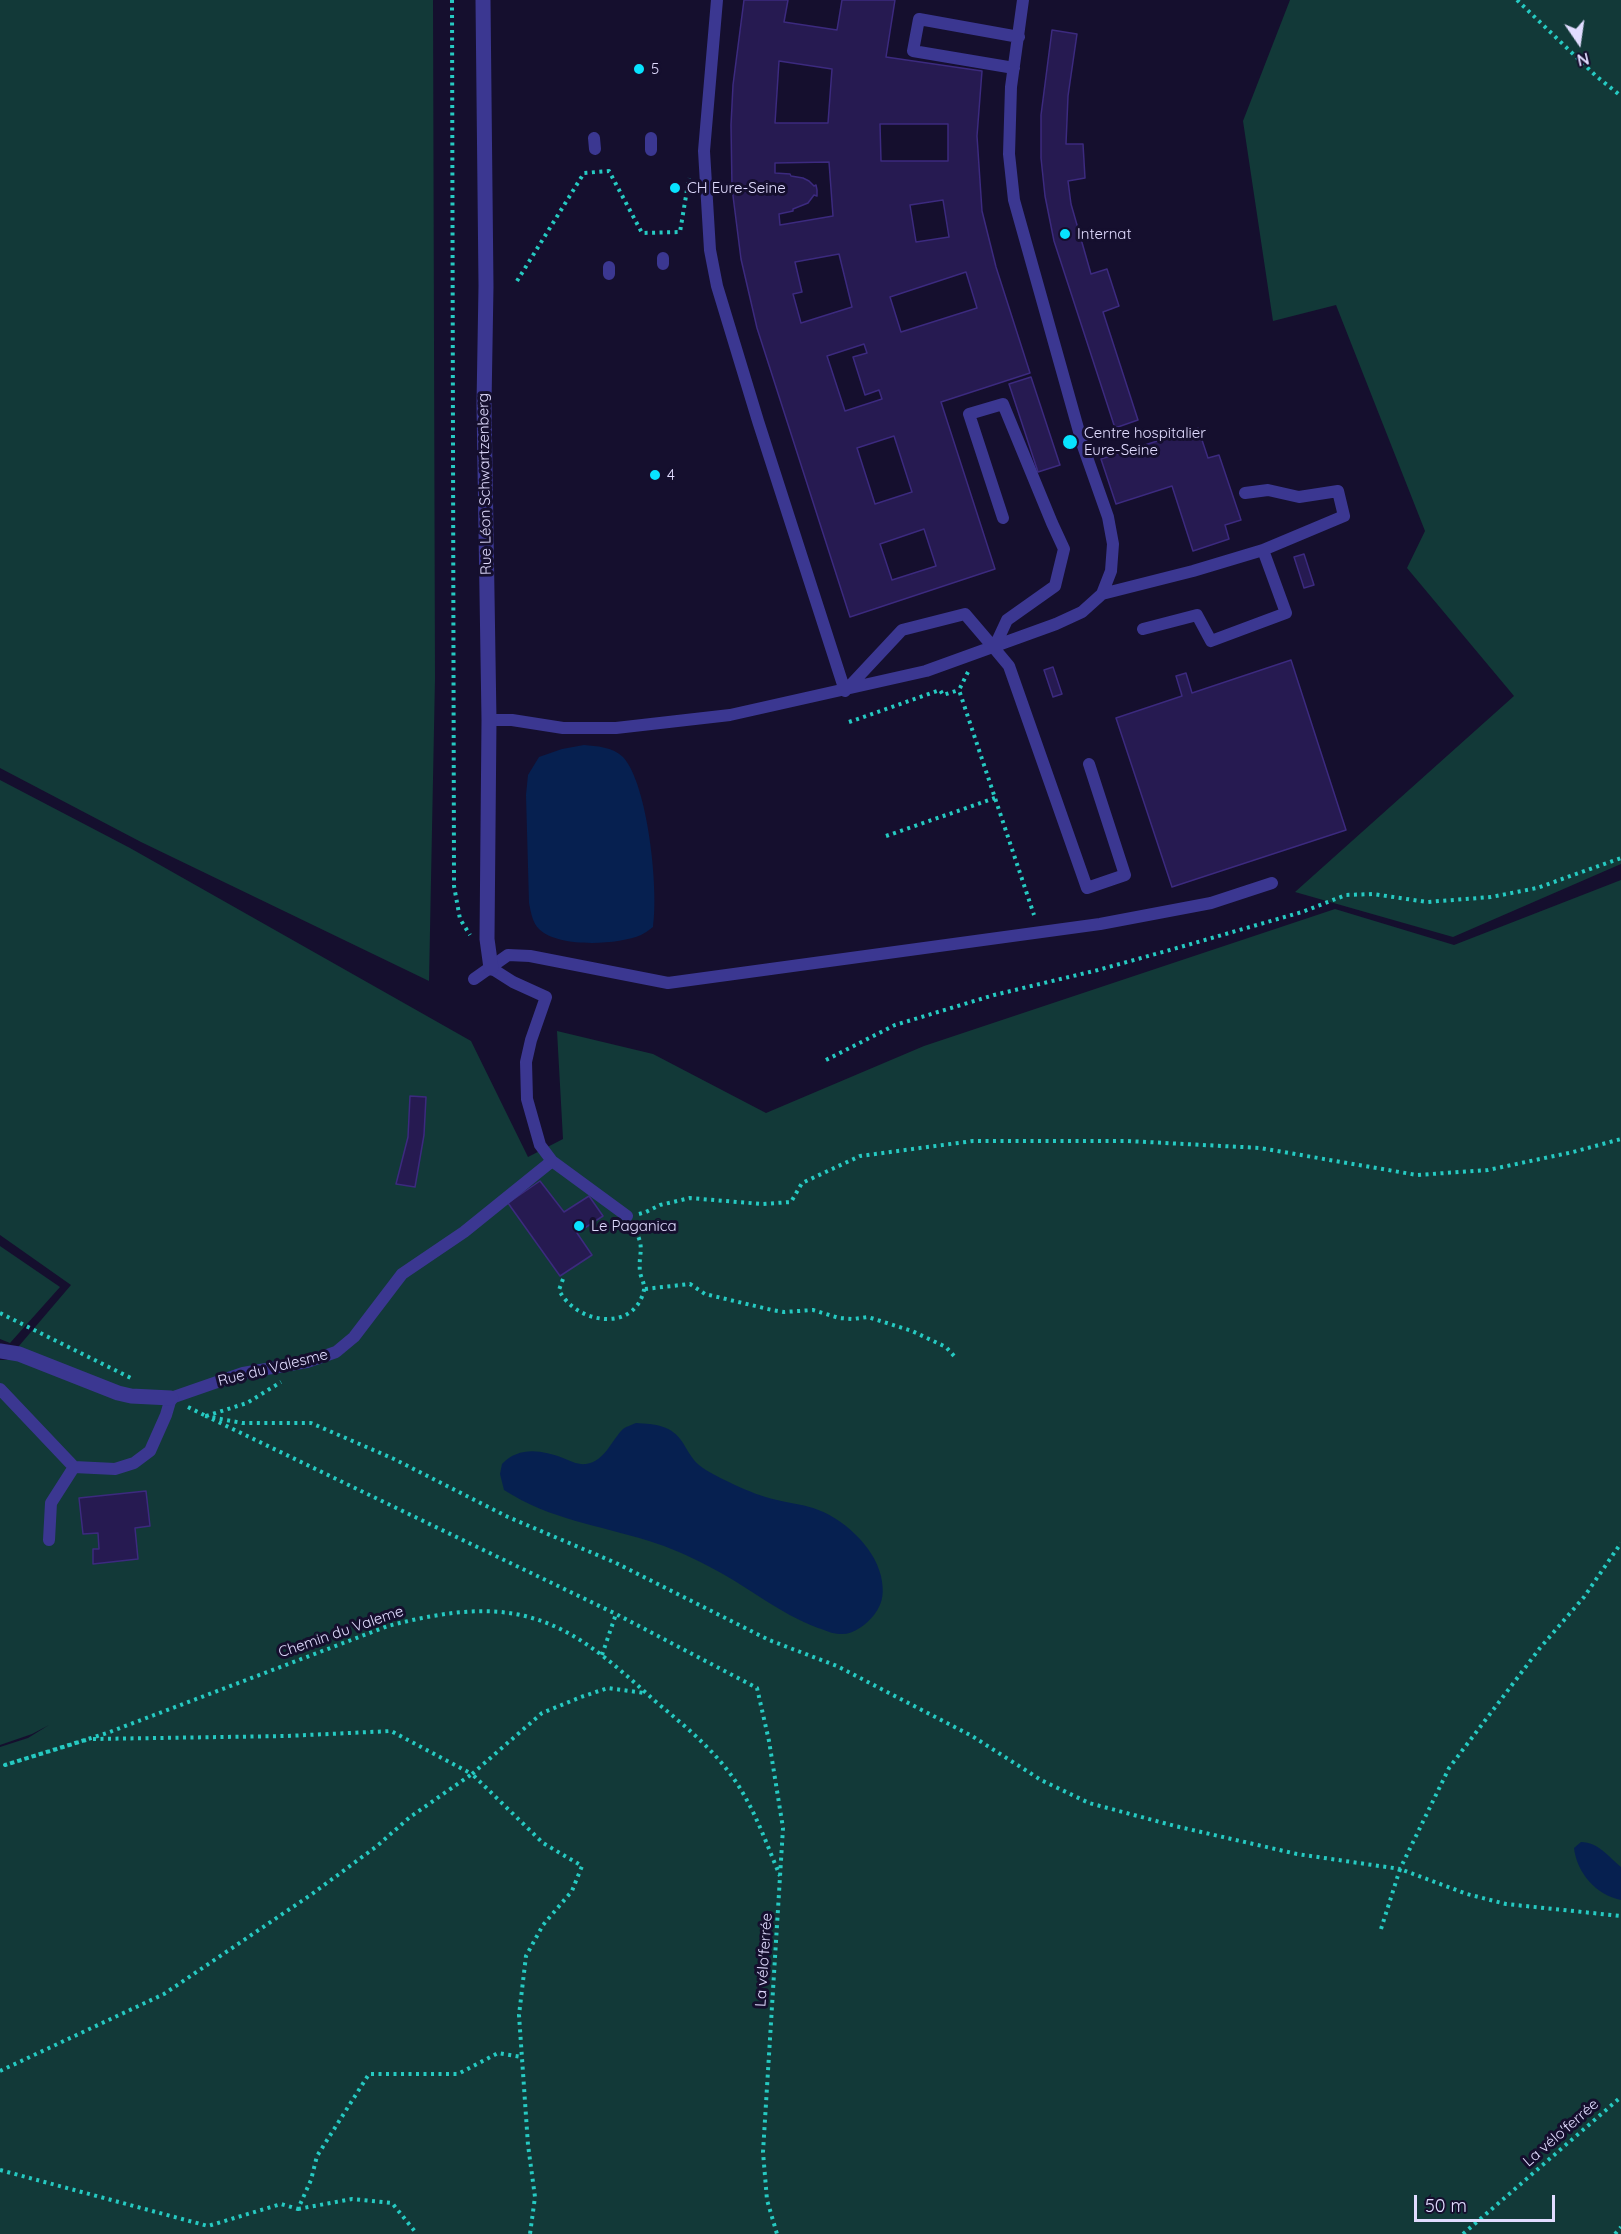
<!DOCTYPE html>
<meta charset="utf-8">
<style>
body{margin:0}
#map{position:relative;width:1621px;height:2234px;overflow:hidden;background:#150f2e;font-family:Quicksand,sans-serif}
canvas{display:block}
.north{position:absolute;left:1549px;top:12px;width:60px;height:60px;-webkit-text-stroke:4px #150f2e;paint-order:stroke;rotate:167deg;font-size:16px;font-weight:700;line-height:24px;text-align:center;color:#e1dcff}
.north::after{content:'';display:block;margin:auto;width:21px;height:27px;background:#e1dcff;clip-path:polygon(50% 0,100% 100%,50% 72%,0 100%)}
.scale{position:absolute;left:1414px;top:2195px;width:141px;height:27px;box-sizing:border-box;border:3px solid #e1dcff;border-top:0;padding-left:8px;font-size:18px;line-height:21px;white-space:nowrap;color:#e1dcff;-webkit-text-stroke:4px #150f2e;paint-order:stroke}
</style>
<div id="map">
<canvas width="1621" height="2234"></canvas>
<div class="north">N</div>
<div class="scale">50 m</div>
</div>
<script>
const context = document.querySelector('canvas').getContext('2d');
context.lineJoin = 'round';
function paint(path, color) { context.fillStyle = color; context.fill(path, 'evenodd'); }
function stroke(path, color, width, dash) { context.strokeStyle = color; context.lineWidth = width; context.lineCap = dash ? 'butt' : 'round'; context.setLineDash(dash || []); context.stroke(path); }
function label(font, color, halo, rows, align = 'center') {
  context.font = font + ' Quicksand,sans-serif'; context.lineWidth = 6; context.setLineDash([]); context.textBaseline = 'middle'; context.strokeStyle = halo; context.fillStyle = color; for (const [text, x, y, turn = 0] of rows) {
    context.save(); context.translate(x, y); context.rotate((+turn || 0) * Math.PI / 180); context.textAlign = isNaN(turn) ? turn : align; if (halo) context.strokeText(text, 0, 0); context.fillText(text, 0, 0); context.restore();
  }
}
paint(new Path2D(`
 M0 0H433L435 678 429 981 141 842 0 768Z
 M1290 0H1621V864L1453 937 1295 892 1514 696 1407 568 1425 531 1336 305 1273 321 1243 121Z
 M0 780 130 848 471 1041 528 1157 563 1139 557 1031 653 1054 766 1113 924 1046 1335 909 1454 945 1621 880V2234H0V1747L28 1738 49 1725 32 1734 0 1745V1360H7L71 1285 0 1235Z
 M0 1246 60 1287 10 1343 0 1339Z`), '#123938');
paint(new Path2D(`
 M584 745C596 746 613 747 623 757 648 784 659 891 653 927 649 930 645 933 641 935 618 945 558 948 539 929 532 922 531 912 529 903L526 795 528 775 539 757 562 749Z
 M636 1423C655 1424 672 1425 683 1443 688 1451 692 1459 699 1465 709 1473 723 1479 735 1485 748 1491 763 1497 777 1500 789 1503 801 1504 813 1508 842 1517 874 1546 881 1576 884 1591 884 1602 874 1615 866 1625 853 1635 840 1634 832 1634 825 1630 818 1628 778 1613 746 1585 708 1566 689 1556 669 1547 649 1541 598 1525 551 1520 504 1490L500 1474 502 1464C519 1446 542 1450 563 1458 570 1461 578 1465 586 1464 605 1461 611 1441 623 1429 627 1426 632 1425 636 1423Z
 M1581 1842C1598 1842 1609 1857 1621 1867V1900C1596 1895 1577 1873 1574 1848Z`), '#062050');
const building = new Path2D(`
 M744 0H788L784 22 837 30 842 0H895L886 57 982 71 977 136 982 211 996 267 1030 373 941 402 995 569 850 617 757 328 741 259 732 188 731 125 733 85ZM779 61 832 69 828 123H775ZM880 124H948V161H881ZM829 162 833 216 780 225 779 214 793 211V209L808 203 814 195 817 196V190L816 185 814 186 809 181 803 178 791 176 790 174 775 173V163ZM943 200 949 237 916 242 910 205ZM839 254 852 307 801 323 793 294 802 292 795 262ZM966 272 977 308 901 332 890 297ZM864 344 867 353 853 357 865 395 879 390 882 399 845 411 827 356ZM894 436 912 492 875 504 857 448ZM924 529 936 566 892 580 880 544Z
 M1052 30 1077 34 1068 96 1066 144H1083L1085 178 1068 181 1071 204 1091 274 1107 269 1119 306 1103 312 1138 420 1115 428 1054 241 1045 196 1041 158V115Z
 M1031 377 1060 465 1038 472 1009 384Z
 M1198 428 1208 458 1219 455 1241 520 1225 525 1229 539 1193 551 1172 486 1116 504 1101 459Z
 M1304 554 1314 585 1304 588 1294 557Z
 M1291 660 1346 830 1172 887 1116 718 1182 696 1176 676 1186 673 1192 693Z
 M1053 667 1062 694 1053 697 1044 670Z
 M410 1096 426 1097 424 1135 415 1187 396 1184 408 1137Z
 M540 1181 564 1212 589 1196 603 1216 577 1233 592 1255 560 1276 508 1203Z
 M146 1491 150 1526 135 1528 138 1559 93 1564V1549H99L98 1533 83 1534 79 1498Z`);
paint(building, '#261a51');
stroke(building, '#3c2a7f', 1.5);
stroke(new Path2D(`
 M452 0 454 886 460 919 470 935
 M1517 0 1596 76 1621 96
 M517 281 584 173 609 171 642 233 680 232 689 178
 M968 672 959 690 1034 915
 M849 722 940 690 943 695 959 690
 M886 836 995 798
 M826 1060 895 1025 994 995 1098 970 1170 950 1302 912 1346 895 1373 894 1427 902 1491 897 1537 888 1621 858
 M639 1214 646 1212 660 1205 690 1198 762 1204 791 1202 802 1183 860 1156 973 1141H1128L1260 1148 1417 1175 1488 1170 1573 1152 1621 1139
 M563 1279 559 1290C575 1323 634 1334 644 1290 645 1284 641 1278 640 1272 638 1252 646 1249 634 1228
 M645 1289 690 1284 705 1294 772 1310 784 1312 813 1310 839 1318 853 1319 868 1317 912 1331 946 1347 954 1356
 M0 1313 131 1378
 M188 1407 206 1416
 M205 1416 242 1423H311L394 1459 508 1517 616 1563 769 1640 837 1666 972 1736 1041 1780 1089 1803 1175 1826 1297 1854 1400 1869 1449 1768 1540 1648 1584 1597 1621 1543
 M206 1416 247 1403 281 1382
 M212 1419 616 1614 757 1688 769 1741 783 1828 763 2152 767 2200 777 2234
 M602 1655 616 1614
 M93 1739 287 1736 391 1731 472 1774 542 1713 581 1697 608 1688 644 1693
 M86 1740 5 1765 107 1733 388 1626C434 1614 486 1604 532 1618 581 1632 618 1668 655 1701 686 1727 716 1751 738 1785 756 1813 767 1845 780 1876
 M1381 1929 1400 1869 1467 1894 1506 1904 1621 1916
 M0 2071 164 1994 312 1894 377 1846 410 1817 472 1774 543 1843 582 1866 572 1891 543 1925 526 1956 519 2015 528 2145 535 2197 530 2234
 M0 2170 208 2226 281 2204 298 2209 311 2180 317 2156 369 2074H458L498 2053 522 2057
 M298 2209 352 2199 392 2203 417 2234
 M1463 2234 1621 2097
 M1615 2234 1621 2227`), '#26cac2', 4, [3, 4.5]);
stroke(new Path2D(`
 M717 0 704 151 710 250 717 286 758 421 845 691 902 630 965 614 994 648
 M1014 68 913 51 919 19 1019 37
 M594 138 595 149
 M651 138V150
 M663 258V264
 M609 267V274
 M1003 518 969 414 1003 404 1052 523 1064 549 1055 586 1007 620 994 648 1009 666 1087 888 1125 875 1089 764
 M1102 594 1193 571 1263 550 1344 516 1338 491 1299 497 1268 490 1245 493
 M1143 629 1197 615 1211 641 1286 613 1263 550
 M489 720H512L563 728H616L730 715 926 671 1056 624 1082 612 1102 594 1111 571 1113 544 1108 517 1083 446 1014 200 1009 154 1011 87 1023 0
 M491 968 513 982 546 997 531 1040 526 1062 527 1099 540 1145 552 1161 627 1216
 M474 979 508 955 530 956 668 983 1100 924 1211 903 1272 883
 M0 1389 74 1467 51 1503 49 1540
 M74 1467 115 1469 134 1463 150 1451 166 1415 171 1398 243 1373 307 1362 336 1352 354 1337 402 1274 464 1232 552 1161`), '#3b3791', 12);
stroke(new Path2D(`
 M483 0 486 286 484 404 489 720 487 939 491 968
 M0 1351 19 1354 118 1393 131 1396 171 1398`), '#3b3791', 15);
for (const [x, y, r, color] of [
 [639,69,6,"#08e3ff"],
 [675,188,6,"#08e3ff"],
 [1065,234,6,"#08e3ff"],
 [1070,442,8,"#08e3ff"],
 [655,475,6,"#08e3ff"],
 [579,1226,6,"#08e3ff"]
]) { const dot = new Path2D(); dot.arc(x, y, r, 0, 2 * Math.PI); context.fillStyle = color; context.fill(dot); stroke(dot, '#150f2e', 2); }
label('15px', '#e1dcff', '#150f2e', [
 ["5",651,69],
 ["CH Eure-Seine",687,188],
 ["Internat",1077,234],
 ["Centre hospitalier",1084,433],
 ["Eure-Seine",1084,450],
 ["4",667,475],
 ["Le Paganica",591,1226]
], 'left');
label('15px', '#e1dcff', '#150f2e', [
 ["Rue Léon Schwartzenberg",485,484,-91],
 ["Rue du Valesme",273,1368,-14],
 ["Chemin du Valeme",341,1632,-19],
 ["La vélo'ferrée",764,1960,-86],
 ["La vélo'ferrée",1561,2133,-41]
]);
</script>
